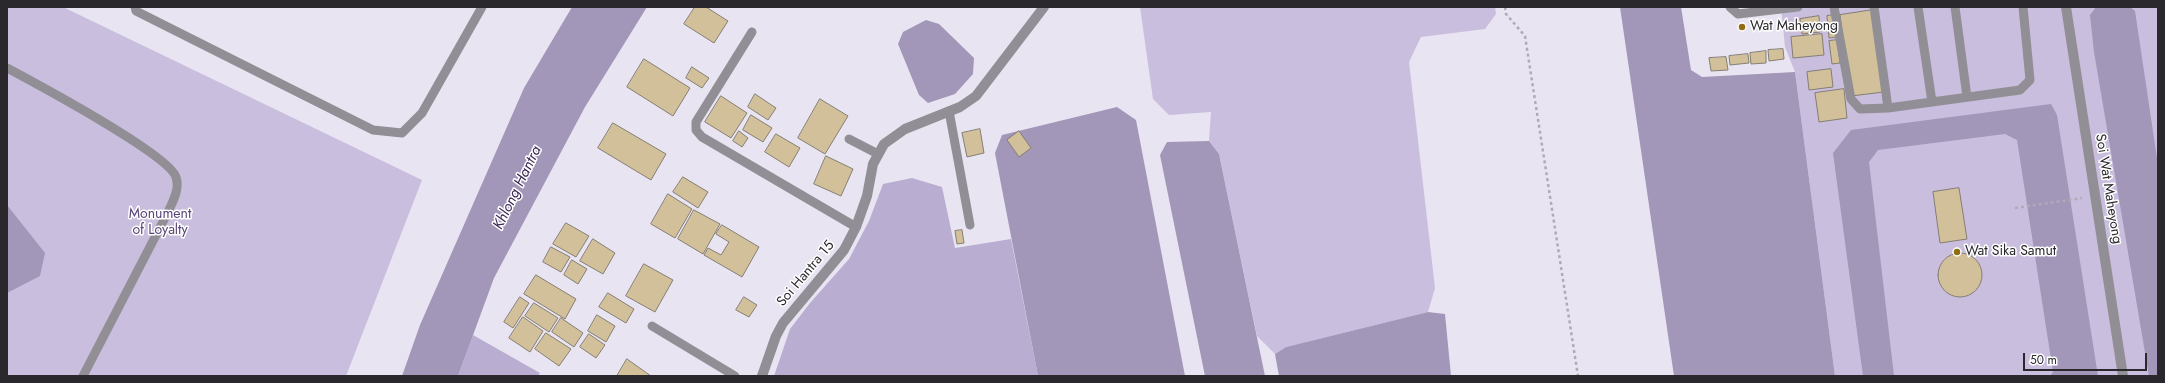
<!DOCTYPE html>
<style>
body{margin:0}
#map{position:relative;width:2165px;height:383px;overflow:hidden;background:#e9e4f2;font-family:Jost,sans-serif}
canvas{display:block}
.frame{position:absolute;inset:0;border:8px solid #2a282d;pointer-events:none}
.scale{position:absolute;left:2023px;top:353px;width:124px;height:18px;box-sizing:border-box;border:2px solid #2a282d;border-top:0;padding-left:5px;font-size:12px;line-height:14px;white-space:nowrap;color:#2a282d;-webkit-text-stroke:3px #fff;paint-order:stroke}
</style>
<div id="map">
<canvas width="2165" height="383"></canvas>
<div class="frame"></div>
<div class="scale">50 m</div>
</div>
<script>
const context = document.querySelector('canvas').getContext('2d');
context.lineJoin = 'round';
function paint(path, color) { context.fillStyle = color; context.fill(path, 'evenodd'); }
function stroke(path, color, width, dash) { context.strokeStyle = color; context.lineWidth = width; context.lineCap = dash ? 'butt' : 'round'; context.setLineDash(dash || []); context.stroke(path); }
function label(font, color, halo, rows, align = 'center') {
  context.font = font + ' Jost,sans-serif'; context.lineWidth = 3; context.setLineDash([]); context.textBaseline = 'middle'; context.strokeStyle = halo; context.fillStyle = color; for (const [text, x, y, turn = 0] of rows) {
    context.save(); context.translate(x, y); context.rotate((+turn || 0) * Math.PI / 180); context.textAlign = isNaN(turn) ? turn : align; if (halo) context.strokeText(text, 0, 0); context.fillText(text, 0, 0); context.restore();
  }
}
paint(new Path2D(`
 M7 7H63L422 180 346 376H7Z
 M1140 7H1495L1496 14 1485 29 1421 37 1409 62 1435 288 1428 312 1286 347 1275 354 1257 336 1219 154 1209 141 1211 112 1169 115 1153 99Z
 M1781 7H2158V376H1835L1795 72 1785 47Z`), '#c9bede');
paint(new Path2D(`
 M912 178 942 187 955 248 1011 239 1038 376H774L790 329 810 303 849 259 869 221 883 184Z
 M473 335 540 373 538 376H458Z`), '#baadd2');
paint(new Path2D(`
 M572 7H647L585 107 494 278 458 376H402L420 325 524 88Z
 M1620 7H1681L1691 70 1702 77 1795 72 1835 376H1674Z
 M2096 7H2130L2135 11 2158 165V376H2149L2094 52 2090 15Z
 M926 20 939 24 974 58 973 74 955 94 928 103 919 95 898 44 903 32Z
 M2051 104 2057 115 2098 376H2050L2053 372 2017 140 2005 134 1878 150 1869 162 1894 376H1863L1833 153 1851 130Z
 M1117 107 1136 120 1185 376H1038L995 153 1002 135Z
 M1209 141 1219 154 1265 376H1205L1160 155 1167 142Z
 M7 205 45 253 40 276 7 293Z
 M1428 312 1445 314 1451 376H1279L1275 354 1286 347Z`), '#a296b9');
const building = new Path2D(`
 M695 7H706L728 21 714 43 684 24Z
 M1873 10 1884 92 1851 96 1840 15Z
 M1834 15 1837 37 1829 38 1827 16Z
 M1819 16 1820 32 1802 34 1800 19Z
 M1822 34 1824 55 1793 58 1791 37Z
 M1837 40 1840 63 1832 64 1829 41Z
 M1783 49 1784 59 1769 61 1768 50Z
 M1766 51V63L1751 64 1750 53Z
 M1748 54 1749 63 1730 65 1729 56Z
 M1726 57 1728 70 1711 71 1709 58Z
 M644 59 690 88 673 116 627 87Z
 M692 67 709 78 702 88 686 78Z
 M1831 69 1833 87 1809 90 1807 72Z
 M1844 89 1847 118 1819 122 1815 93Z
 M755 94 776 108 768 120 748 107Z
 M721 96 747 113 731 138 705 122Z
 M820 99 848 116 825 154 798 138Z
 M751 115 772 128 763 142 743 130Z
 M613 123 666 154 651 180 598 148Z
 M980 129 984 153 967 157 962 133Z
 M739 131 748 138 742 147 733 141Z
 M1019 131 1031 148 1019 157 1007 140Z
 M776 134 800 148 789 167 765 152Z
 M826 156 853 169 841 196 814 184Z
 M683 177 708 192 698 208 673 192Z
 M1959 188 1967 239 1940 243 1933 192Z
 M668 194 692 209 675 238 651 224Z
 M694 210 720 224 703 254 678 239Z
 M566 223 589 236 576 257 553 244Z
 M722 225 759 247 742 277 704 255 708 248 721 255 729 242 716 234Z
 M962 230 964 243 957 244 955 231Z
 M593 239 615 253 603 274 580 261Z
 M551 247 570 257 561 272 543 262Z
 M1938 275a22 22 0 1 1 44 0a22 22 0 1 1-44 0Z
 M572 260 587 269 578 284 564 275Z
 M644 264 673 280 655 312 626 296Z
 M536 275 576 299 565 319 524 294Z
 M608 293 634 309 626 323 599 307Z
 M520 297 529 303 513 328 504 322Z
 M744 297 757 305 749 317 736 310Z
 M534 303 558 318 549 332 525 316Z
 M597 315 615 326 606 342 588 331Z
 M523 317 543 331 530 352 509 338Z
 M561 318 583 333 574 347 552 332Z
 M546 333 571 349 559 366 535 349Z
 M589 334 605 345 596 358 580 347Z
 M627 359 651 376H617Z`);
paint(building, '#d2c09b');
stroke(building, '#847e72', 1);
stroke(new Path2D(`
 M1505 7 1506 14 1525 36 1578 376
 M2015 208 2082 198`), '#afabb6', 2.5, [3, 3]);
stroke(new Path2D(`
 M135 7 136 11 373 130 402 133 422 113 482 7
 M1730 7 1738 14 1798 7
 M1834 7 1851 99 1860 109 1888 108 2020 90 2030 80 2023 7
 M1874 7 1888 108
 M1918 7 1932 102
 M1955 7 1967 97
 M752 32 696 122V130L702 137 856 227
 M7 68C35 83 168 154 176 177 180 189 173 201 168 212L83 376
 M949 111 970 225
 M849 139 878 154
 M652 326 735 376`), '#918f95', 9);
stroke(new Path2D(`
 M2066 7 2123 376
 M762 376 776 336 783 323 844 250 856 227 867 196 873 164 884 144 905 129 960 107 976 96 1044 7`), '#918f95', 10);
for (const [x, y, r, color] of [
 [1742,27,4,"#906d12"],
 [1957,252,4,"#906d12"]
]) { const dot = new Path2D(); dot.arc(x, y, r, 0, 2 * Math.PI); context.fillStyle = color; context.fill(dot); stroke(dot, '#fff', 1.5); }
label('14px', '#2a282d', '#fff', [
 ["Wat Maheyong",1750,27],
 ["Wat Sika Samut",1965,252]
], 'left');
label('14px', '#2a282d', '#fff', [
 ["Soi Wat Maheyong",2108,189,81],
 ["Soi Hantra 15",806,274,-50]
]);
label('14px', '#584476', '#fff', [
 ["Monument",160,215],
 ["of Loyalty",160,231]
]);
label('italic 15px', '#3b2756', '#fff', [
 ["Khlong Hantra",518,188,-64]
]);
</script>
